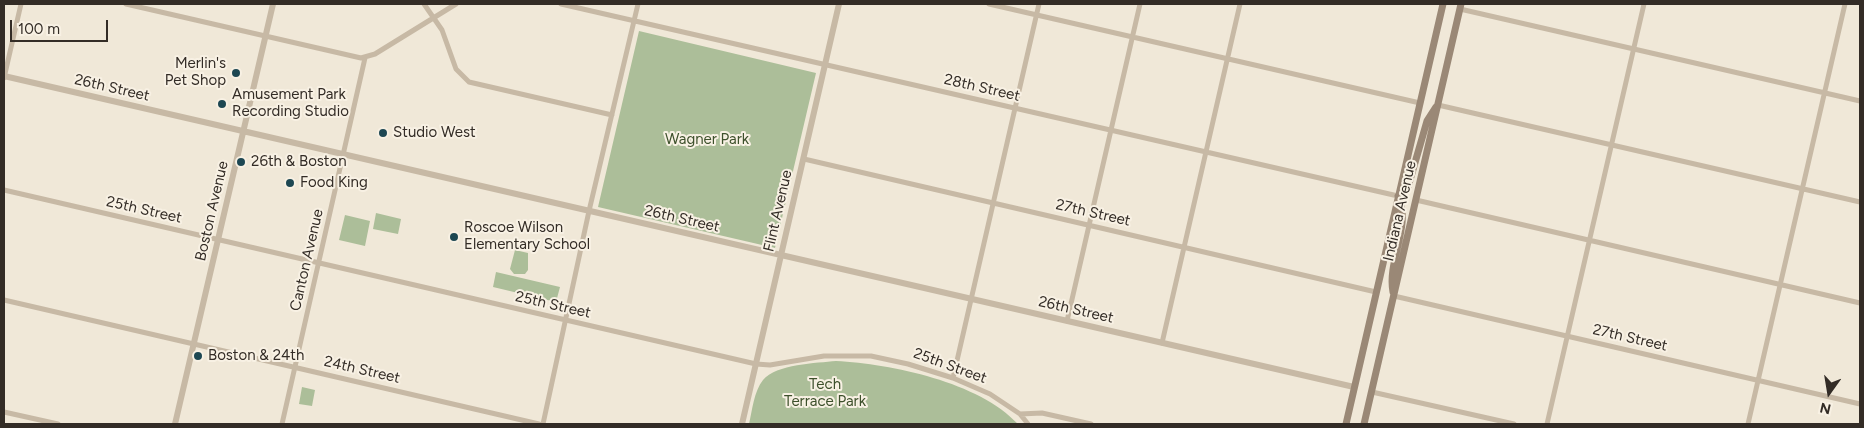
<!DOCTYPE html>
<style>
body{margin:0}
#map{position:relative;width:1864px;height:428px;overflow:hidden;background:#f0e8d8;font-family:Figtree,sans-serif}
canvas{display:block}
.frame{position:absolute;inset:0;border:5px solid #332c26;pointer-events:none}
.north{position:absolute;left:1804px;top:368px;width:50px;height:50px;-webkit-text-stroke:4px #f8f1e4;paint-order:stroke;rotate:193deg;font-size:14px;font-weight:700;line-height:20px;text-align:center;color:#332c26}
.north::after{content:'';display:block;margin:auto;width:18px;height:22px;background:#332c26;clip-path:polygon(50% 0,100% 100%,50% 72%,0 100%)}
.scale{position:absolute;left:10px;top:20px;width:98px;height:22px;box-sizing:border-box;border:2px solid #332c26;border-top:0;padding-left:6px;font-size:15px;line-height:18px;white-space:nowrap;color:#332c26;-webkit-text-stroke:4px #f8f1e4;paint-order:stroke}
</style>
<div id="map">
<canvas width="1864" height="428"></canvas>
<div class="frame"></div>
<div class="north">N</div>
<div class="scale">100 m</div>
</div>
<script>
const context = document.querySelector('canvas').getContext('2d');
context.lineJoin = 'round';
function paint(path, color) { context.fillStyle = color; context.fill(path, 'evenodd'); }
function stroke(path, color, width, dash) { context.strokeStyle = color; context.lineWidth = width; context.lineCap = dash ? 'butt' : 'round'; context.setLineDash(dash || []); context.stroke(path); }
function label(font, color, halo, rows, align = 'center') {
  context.font = font + ' Figtree,sans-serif'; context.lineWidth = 4; context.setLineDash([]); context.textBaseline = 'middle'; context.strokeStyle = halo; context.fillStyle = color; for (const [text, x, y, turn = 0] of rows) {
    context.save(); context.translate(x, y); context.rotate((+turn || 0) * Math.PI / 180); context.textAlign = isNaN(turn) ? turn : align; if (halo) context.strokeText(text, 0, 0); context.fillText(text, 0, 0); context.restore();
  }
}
paint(new Path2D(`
 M639 31 816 73 775 248 598 207Z
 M376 213 401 219 398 234 373 229Z
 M345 215 370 221 365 246 339 240Z
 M515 250 528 253V270L525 274H514L510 269Z
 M496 272 560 287 556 302 493 287Z
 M836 361C892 364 979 382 1018 424H749C752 411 754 391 763 380 776 364 817 363 836 361Z
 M302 387 315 390 312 406 299 404Z`), '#acbe99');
stroke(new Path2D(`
 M126 4 361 58 375 54 456 4
 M424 4 442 30 456 69 469 82 612 115
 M561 4 1398 196
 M989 4 1420 103
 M1460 9 1860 101
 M4 78 21 4
 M1438 105 1860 202
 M804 159 1376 292
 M4 190 756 364 770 365 824 356H871L908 364 953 378 990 394 1020 414 1042 413 1091 424
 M1416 200 1860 303
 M1394 296 1860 404
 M4 300 539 424
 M1067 321 1140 4
 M1162 343 1240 4
 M953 378 1039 4
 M1372 392 1514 424
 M4 412 58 424
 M1020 414 1028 424
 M282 424 365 58
 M543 424 589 211 638 4
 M1547 424 1644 4
 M1748 424 1845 4`), '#c7b9a5', 5);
stroke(new Path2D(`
 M4 76 1354 387
 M175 424 273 4
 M742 424 839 4`), '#c7b9a5', 6);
stroke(new Path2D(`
 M1393 292C1387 261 1412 225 1398 196L1408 187 1427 121 1436 107
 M1346 424 1443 4
 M1364 424 1461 4`), '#9a8876', 7);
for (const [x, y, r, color] of [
 [236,73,5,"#1d4752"],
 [222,104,5,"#1d4752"],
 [383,133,5,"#1d4752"],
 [241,162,5,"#1d4752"],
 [290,183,5,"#1d4752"],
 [454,237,5,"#1d4752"],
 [198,356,5,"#1d4752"]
]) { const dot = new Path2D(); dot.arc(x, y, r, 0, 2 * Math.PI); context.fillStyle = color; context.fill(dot); stroke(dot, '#f8f1e4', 2); }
label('15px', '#332c26', '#f8f1e4', [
 ["Merlin's",226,64,"right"],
 ["Pet Shop",226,81,"right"],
 ["Amusement Park",232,95],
 ["Recording Studio",232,112],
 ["Studio West",393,133],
 ["26th & Boston",251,162],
 ["Food King",300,183],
 ["Roscoe Wilson",464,228],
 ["Elementary School",464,245],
 ["Boston & 24th",208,356]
], 'left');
label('15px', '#332c26', '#f8f1e4', [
 ["26th Street",112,88,13],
 ["28th Street",982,88,13],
 ["25th Street",144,210,13],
 ["Boston Avenue",212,211,-77],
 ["Flint Avenue",778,211,-77],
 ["Indiana Avenue",1400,211,-77],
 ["27th Street",1093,213,13],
 ["26th Street",682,219,13],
 ["Canton Avenue",307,260,-77],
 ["25th Street",553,305,13],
 ["26th Street",1076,310,13],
 ["27th Street",1630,338,13],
 ["25th Street",950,366,20],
 ["24th Street",362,370,13]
]);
label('15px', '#3d502b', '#f8f1e4', [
 ["Wagner Park",707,140],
 ["Tech",825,385],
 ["Terrace Park",825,402]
]);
</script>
